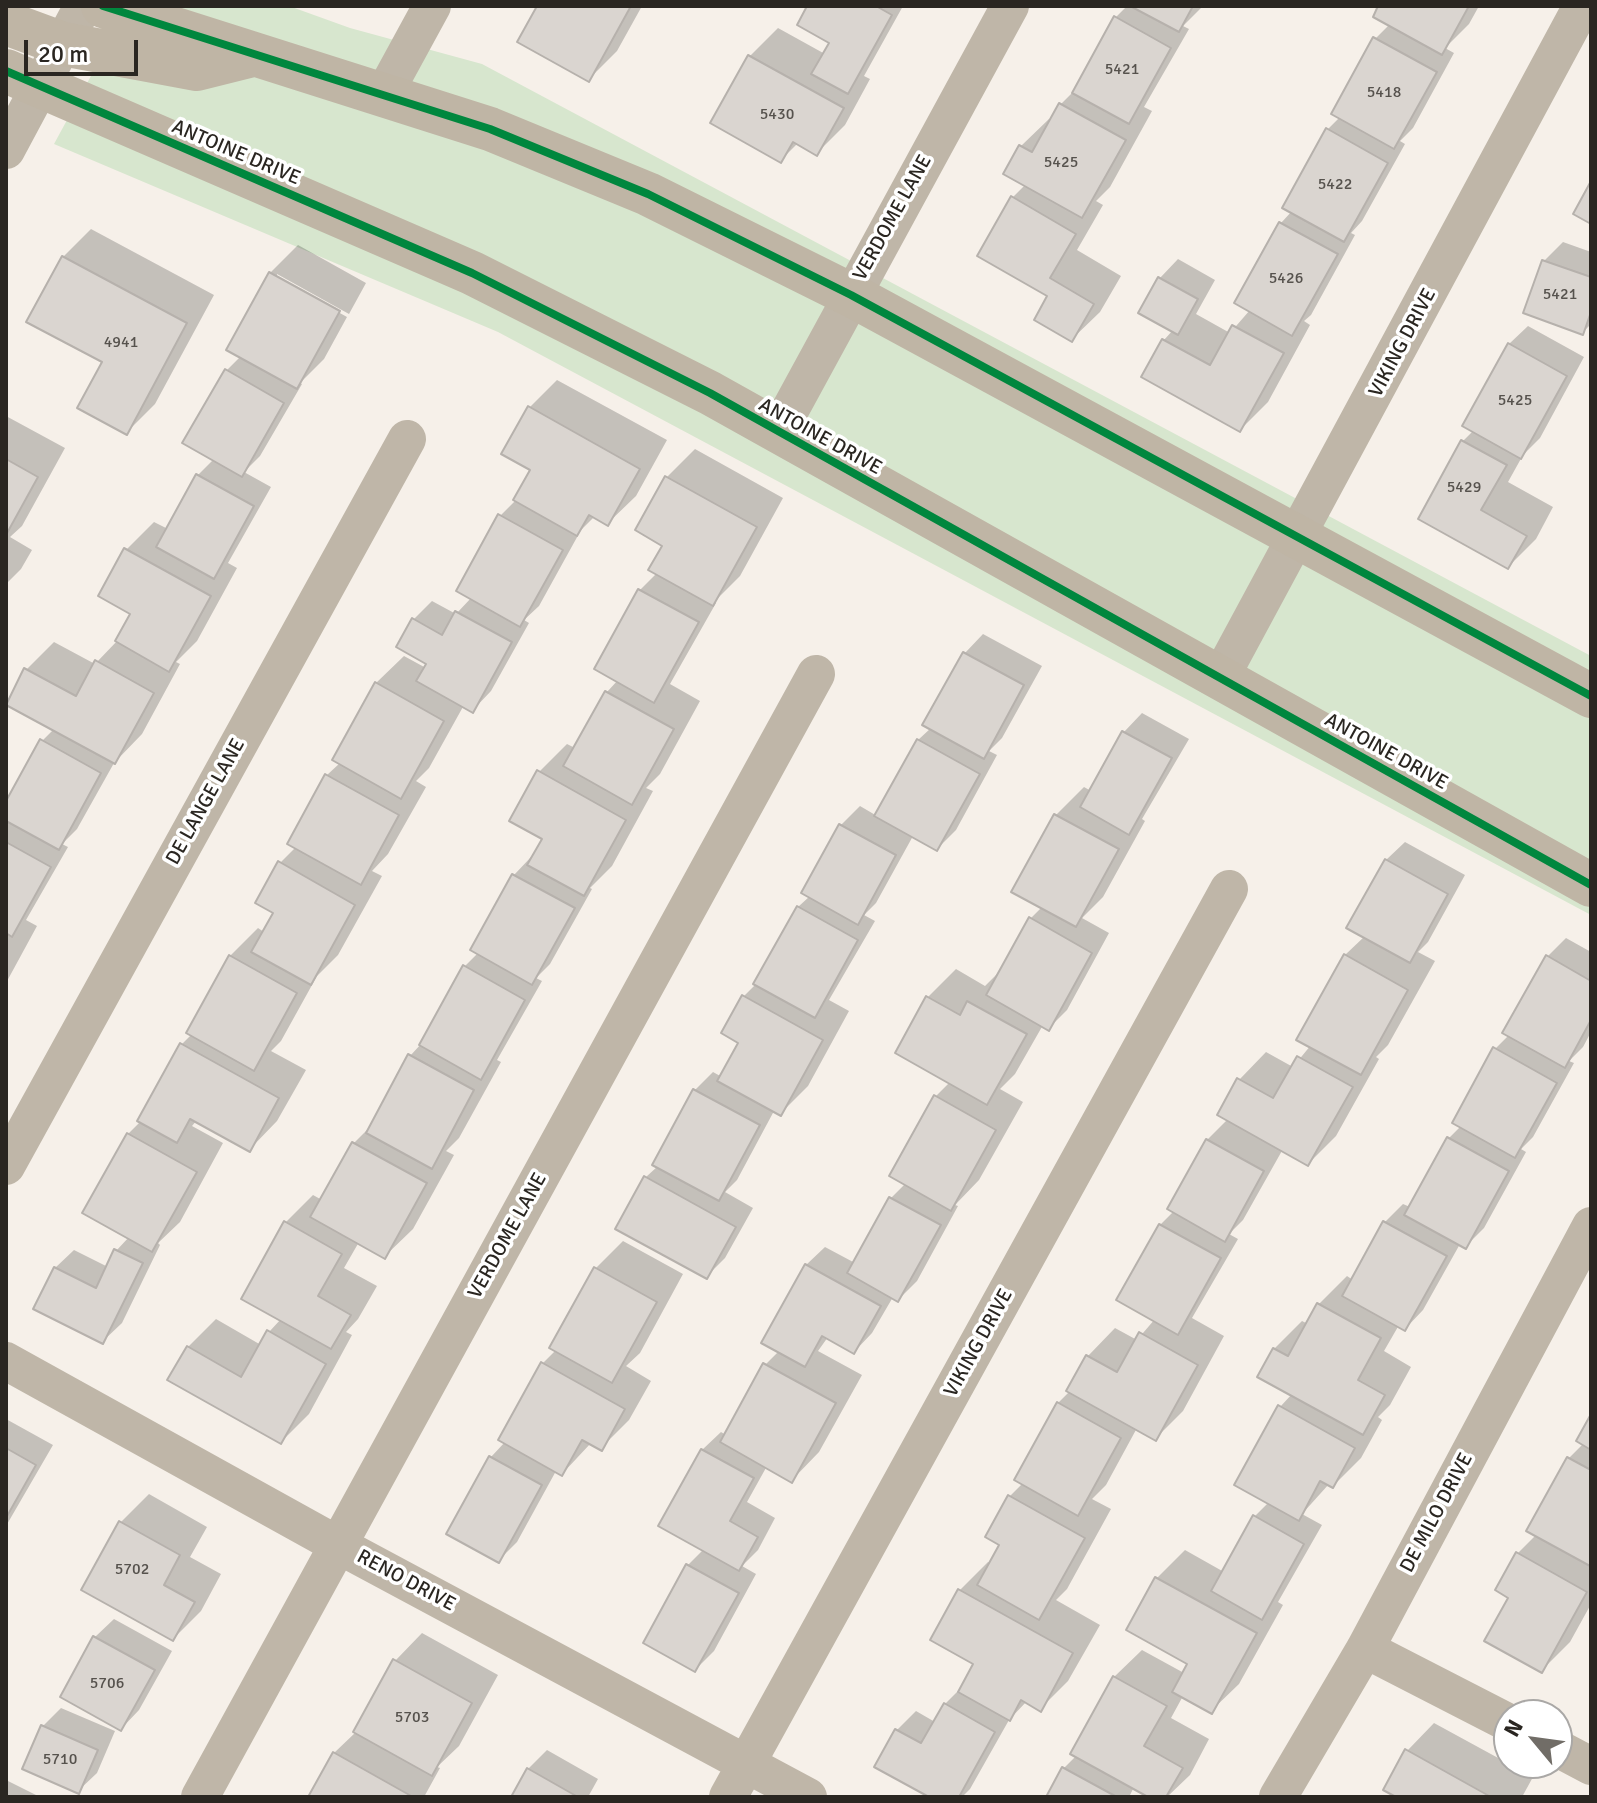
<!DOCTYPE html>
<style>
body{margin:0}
#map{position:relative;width:1597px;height:1803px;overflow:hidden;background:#f6f0e9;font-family:Signika,sans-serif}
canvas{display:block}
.frame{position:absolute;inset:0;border:8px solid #2a2621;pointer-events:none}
.north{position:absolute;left:1493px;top:1699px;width:80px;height:80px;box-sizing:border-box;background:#fff;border:2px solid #aaa8a6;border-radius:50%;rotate:299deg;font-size:22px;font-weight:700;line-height:32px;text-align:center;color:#2a2621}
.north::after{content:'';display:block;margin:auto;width:28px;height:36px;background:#716d67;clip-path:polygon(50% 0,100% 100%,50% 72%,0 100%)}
.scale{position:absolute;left:24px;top:40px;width:114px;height:36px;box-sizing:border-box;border:4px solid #2a2621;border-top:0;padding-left:10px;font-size:24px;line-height:28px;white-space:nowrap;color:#2a2621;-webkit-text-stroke:6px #fff;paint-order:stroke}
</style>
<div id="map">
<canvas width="1597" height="1803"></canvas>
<div class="frame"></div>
<div class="north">N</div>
<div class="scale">20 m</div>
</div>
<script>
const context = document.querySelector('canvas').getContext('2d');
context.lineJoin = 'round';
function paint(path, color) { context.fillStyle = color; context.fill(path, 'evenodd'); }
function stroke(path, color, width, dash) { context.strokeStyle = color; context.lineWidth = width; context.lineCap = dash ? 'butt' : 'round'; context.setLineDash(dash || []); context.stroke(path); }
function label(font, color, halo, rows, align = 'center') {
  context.font = font + ' Signika,sans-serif'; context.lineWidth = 7; context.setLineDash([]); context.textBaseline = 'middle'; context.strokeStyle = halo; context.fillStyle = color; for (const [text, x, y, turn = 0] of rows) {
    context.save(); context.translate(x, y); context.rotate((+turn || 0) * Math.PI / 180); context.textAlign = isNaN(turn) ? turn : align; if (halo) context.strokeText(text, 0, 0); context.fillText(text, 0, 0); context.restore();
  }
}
paint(new Path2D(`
 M129 6H289L350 28 482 64 1591 656V915L498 332 54 144Z`), '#d7e6ce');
paint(new Path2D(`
 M539 6H642L617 51 589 79Z
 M809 6H903L864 76 870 79 845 125 817 153 798 143 781 160 713 123 750 56 778 28 825 54 832 42Z
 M1127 6H1203L1183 26 1189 29 1144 107 1152 111 1110 187 1096 201 1103 205 1077 250 1121 276 1100 312 1072 339 1050 296 1013 197 1026 184 1021 146 1049 119 1052 120 1061 104 1076 89 1116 17Z
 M1381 6H1479L1469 24 1445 48 1454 53 1413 128 1400 141 1405 144 1362 221 1351 233 1355 235 1311 315 1304 321 1310 325 1268 402 1240 430 1143 376 1164 340 1173 330 1141 312 1160 278 1178 259 1215 280 1196 314 1230 333 1250 310 1237 303 1281 223 1292 211 1328 129 1340 117 1375 39 1390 24Z
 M91 229 214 295 155 404 127 432 104 361 63 257Z
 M1563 242 1591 252V324L1582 333 1544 261Z
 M298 245 366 283 349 314 277 274V278L347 317 324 359 300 383 302 384 260 456 244 472 271 487 228 563 237 568 197 641 176 662 180 664 142 734 114 763 77 829 62 844 68 847 26 920 37 926 6 983V824L9 821 6 819V805L42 741 54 729 26 670 54 642 95 664 118 640 133 613 126 550 154 522 168 529 198 475 214 459 227 370 241 356 270 273Z
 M1528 326 1584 357 1540 438 1523 455 1508 482 1553 507 1536 539 1508 567 1420 518 1463 441 1474 430 1509 344Z
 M557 380 667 440 636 496 608 523 595 516 581 530 539 606 524 620 529 623 491 691 473 710 464 705 429 768 416 781 426 787 388 854 372 871 382 876 338 955 317 976 281 1041 271 1051 306 1070 277 1121 250 1149 197 1120 192 1126 223 1143 180 1222 158 1243 160 1245 122 1323 103 1341 55 1268 74 1250 108 1267 116 1251 129 1237 128 1134 141 1121 182 1044 192 1034 230 956 258 928 264 932 275 912 280 863 296 847 327 775 340 763 376 683 404 656 426 668 428 663 414 619 432 601 456 614 472 597 500 516 515 501 532 469 529 408Z
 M6 416 65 448 22 526 10 537 32 550 21 569 6 584Z
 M695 449 783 498 740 576 714 602 716 603 670 684 700 701 660 774 646 788 653 791 612 866 590 888 592 889 550 964 536 978 542 981 497 1060 501 1062 459 1138 446 1151 454 1155 413 1229 385 1256 359 1242 344 1268 377 1286 358 1319 346 1332 352 1335 309 1414 281 1442 188 1347 216 1319 261 1345 269 1332 281 1319 286 1222 313 1195 322 1200 354 1143 373 1124 410 1056 421 1044 464 967 478 953 472 950 514 875 532 856 544 838 539 772 567 744 575 748 607 692 618 680 596 668 640 590 657 573 665 545 638 530 667 477Z
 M983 634 1042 666 1002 738 989 751 997 755 956 830 937 849 913 836 876 903 864 915 875 921 829 1000 849 1011 808 1086 780 1114 774 1111 737 1180 725 1192 753 1208 725 1258 706 1277 646 1177 658 1166 695 1090 713 1072 722 1077 741 1042 744 996 755 985 798 907 810 896 804 892 841 825 860 806 877 816 918 740 931 728 925 724 965 653Z
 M1142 713 1189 739 1142 819 1145 821 1103 897 1082 918 1109 933 1067 1010 1049 1028 1043 1025 1015 1074 1000 1089 1023 1102 979 1180 955 1205 958 1206 917 1281 898 1300 893 1297 872 1333 854 1352 828 1337 818 1351 862 1375 819 1452 792 1480 767 1466 747 1502 775 1518 758 1550 742 1566 756 1574 714 1651 695 1670 688 1565 704 1549 702 1450 721 1432 726 1435 765 1365 779 1351 806 1265 825 1247 855 1263 891 1198 906 1183 935 1097 950 1082 928 997 956 969 985 986 997 974 999 975 1030 919 1042 907 1014 891 1056 815 1084 787 1091 791 1124 732Z
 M1405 842 1465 875 1428 942 1418 952 1435 961 1388 1045 1376 1057 1379 1059 1336 1136 1308 1164 1283 1149 1243 1220 1229 1234 1238 1239 1192 1318 1224 1336 1183 1411 1156 1438 1137 1428 1106 1485 1092 1499 1111 1509 1067 1589 1056 1600 1100 1625 1068 1681 1040 1709 1027 1701 1009 1720 970 1789 962 1797H933L877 1766 897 1730 916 1711 935 1722 945 1704 963 1686 976 1663 933 1639 960 1590 988 1562 991 1564 1002 1544 1010 1496 1023 1483 1058 1403 1070 1391 1069 1390 1088 1356 1115 1328 1137 1340 1155 1319 1160 1225 1174 1211 1207 1140 1228 1119 1239 1080 1266 1052 1293 1067 1311 1045 1345 955 1365 936 1386 860Z
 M1566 938 1591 952V1032L1583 1047 1569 1061 1574 1063 1533 1137 1521 1149 1526 1152 1484 1228 1465 1247 1460 1244 1423 1310 1405 1329 1399 1325 1384 1351 1411 1367 1390 1405 1378 1417 1382 1420 1361 1458 1333 1486 1329 1484 1302 1514 1322 1525 1278 1602 1283 1605 1239 1684 1211 1711 1183 1696 1171 1718 1209 1739 1190 1775 1167 1797H1152L1134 1787 1129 1797H1048L1064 1768 1077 1755 1114 1677 1142 1650 1184 1673 1190 1663 1157 1578 1185 1550 1224 1572 1254 1517 1269 1502 1280 1407 1292 1394 1274 1349 1302 1321 1308 1324 1319 1304 1347 1276 1353 1280 1385 1222 1403 1204 1410 1207 1449 1138 1461 1126 1495 1049 1509 1035 1547 957Z
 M623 1241 683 1274 640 1353 626 1366 651 1381 629 1420 601 1448 591 1443 562 1474 556 1471 517 1542 498 1561 491 1457 505 1442 542 1364 556 1350 595 1269Z
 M1591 1418V1604L1570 1642 1542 1670 1511 1597 1517 1554 1537 1534 1569 1458 1584 1443Z
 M6 1419 53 1445 6 1526Z
 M149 1494 207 1527 190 1557 221 1574 201 1611 173 1639 121 1522Z
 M114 1619 172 1651 139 1710 121 1729 95 1637Z
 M422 1633 498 1675 459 1746 437 1767 440 1768 424 1797H310L334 1753 356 1732 395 1661Z
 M61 1708 115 1731 97 1773 78 1791 43 1726Z
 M1434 1723 1533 1777 1522 1797H1400L1407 1751Z
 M547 1750 598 1779 588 1797H513L528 1769Z
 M6 1780 40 1797H6Z`), '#0003');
const building = new Path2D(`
 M537 6H631L589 82 517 42Z
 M807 6H876L892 15 848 94 811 74 829 43 797 25Z
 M1130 6H1193L1179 32Z
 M1378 6H1469L1442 55 1373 17Z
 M1114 16 1171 48 1129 124 1072 93Z
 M1373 37 1437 72 1394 149 1331 114Z
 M748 55 844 108 817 156 793 142 781 163 710 123Z
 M1059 103 1126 140 1082 218 1003 174 1019 145 1032 152Z
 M1326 128 1388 163 1344 242 1282 208Z
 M1591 181V224L1573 214Z
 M1011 196 1076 234 1050 278 1094 304 1072 342 1034 320 1047 296 977 256Z
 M1279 222 1338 254 1292 336 1234 303Z
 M62 256 187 323 127 435 77 408 102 362 26 322Z
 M1542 260 1591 277V312L1583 335 1523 313Z
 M269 272 340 311 297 389 226 350Z
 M1158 277 1198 299 1178 335 1138 313Z
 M1232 325 1284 353 1240 432 1141 377 1162 339 1210 365Z
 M1508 343 1567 376 1521 459 1462 426Z
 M225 369 284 403 242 477 182 443Z
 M528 406 640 469 608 526 589 515 577 536 513 500 530 470 501 454Z
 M1461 440 1507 465 1481 510 1527 536 1508 569 1418 519Z
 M6 459 38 477 6 535Z
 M196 474 254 506 214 579 156 547Z
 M665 476 757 527 713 606 648 570 662 546 635 530Z
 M498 514 563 550 520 627 456 591Z
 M124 548 211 596 169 672 115 641 130 614 98 596Z
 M638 589 699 622 654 703 594 669Z
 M455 611 512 642 473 713 416 681 426 664 396 647 412 618 442 635Z
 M963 652 1024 685 984 759 922 725Z
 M95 660 154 693 115 764 6 705 24 668 76 696Z
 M375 682 444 721 401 799 332 760Z
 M605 691 674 729 632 805 563 766Z
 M1122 731 1172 758 1129 835 1080 807Z
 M40 739 101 773 59 850 6 821V801Z
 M917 739 980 774 937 851 874 816Z
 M537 770 626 820 584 896 527 865 542 839 509 821Z
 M325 774 399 815 361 885 287 844Z
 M1054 814 1119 849 1076 927 1011 892Z
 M839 824 896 855 858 925 801 893Z
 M6 842 51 867 12 937 6 933Z
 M1385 859 1448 894 1410 963 1346 928Z
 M278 861 355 905 311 985 251 952 273 913 255 903Z
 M512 874 575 908 532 985 470 950Z
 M797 906 858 940 815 1018 753 984Z
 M1029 917 1092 953 1049 1031 986 995Z
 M1344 954 1408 990 1361 1075 1296 1040Z
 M229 955 297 993 254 1071 186 1033Z
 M1546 955 1591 981V1020L1565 1068 1502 1033Z
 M463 965 525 1000 481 1080 419 1045Z
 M742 995 823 1040 781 1116 717 1081 738 1043 721 1033Z
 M926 996 960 1015 967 1001 1027 1034 987 1105 895 1053Z
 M180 1043 279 1098 250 1152 190 1119 177 1143 137 1121Z
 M1493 1047 1557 1083 1515 1158 1452 1123Z
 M408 1054 474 1090 432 1169 366 1133Z
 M1297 1056 1353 1087 1308 1166 1217 1115 1237 1078 1273 1098Z
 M693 1089 760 1125 719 1201 652 1165Z
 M934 1095 996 1130 951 1211 889 1176Z
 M127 1133 197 1172 152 1252 82 1213Z
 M1447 1137 1509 1171 1466 1249 1404 1215Z
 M1206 1139 1264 1171 1225 1242 1167 1209Z
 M352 1142 427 1183 385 1259 310 1217Z
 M644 1176 736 1227 707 1279 615 1229Z
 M889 1197 941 1225 898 1302 847 1273Z
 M284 1221 342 1254 318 1296 351 1315 331 1349 241 1299Z
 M1383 1221 1447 1256 1405 1331 1342 1296Z
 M1159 1224 1221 1258 1178 1335 1116 1300Z
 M114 1249 143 1263 103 1344 33 1309 54 1267 96 1288Z
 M805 1264 881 1306 854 1354 822 1336 805 1367 761 1343Z
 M594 1267 657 1302 612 1383 549 1348Z
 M1317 1303 1381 1338 1358 1380 1385 1395 1363 1435 1257 1377 1273 1348 1288 1356Z
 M267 1330 326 1364 281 1444 167 1380 187 1346 241 1377Z
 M1139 1332 1198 1365 1156 1441 1066 1391 1086 1355 1117 1372Z
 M541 1362 625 1409 602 1451 582 1440 562 1476 498 1440Z
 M763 1363 836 1403 792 1483 720 1442Z
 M1057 1402 1121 1438 1078 1516 1014 1480Z
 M1278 1405 1355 1448 1333 1488 1320 1481 1299 1521 1234 1485Z
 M1591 1414V1450L1576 1441Z
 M6 1448 36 1465 6 1518Z
 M701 1449 754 1478 730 1521 758 1537 739 1571 658 1526Z
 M489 1456 542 1485 499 1563 446 1534Z
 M1567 1457 1591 1470 1590 1566 1526 1531Z
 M1008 1495 1085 1538 1039 1620 977 1585 999 1545 985 1537Z
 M1253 1515 1304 1544 1262 1620 1211 1591Z
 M119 1521 180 1555 164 1585 195 1602 173 1641 81 1590Z
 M1516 1552 1587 1592 1542 1673 1484 1641 1508 1598 1495 1590Z
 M686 1564 739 1593 695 1672 643 1643Z
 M1155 1577 1257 1633 1212 1714 1172 1692 1187 1664 1126 1630Z
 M958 1589 1073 1653 1041 1712 1021 1700 1010 1721 958 1692 973 1664 930 1640Z
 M93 1636 155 1670 121 1731 60 1697Z
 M393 1659 472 1703 432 1776 353 1732Z
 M1113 1676 1167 1706 1144 1746 1183 1768 1166 1797H1148L1070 1754Z
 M944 1703 995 1732 959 1797H929L874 1767 895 1729 921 1743Z
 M41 1725 98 1750 79 1794 22 1769Z
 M1405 1749 1491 1797H1396L1383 1790Z
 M333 1752 413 1797H308Z
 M1062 1767 1117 1797H1046Z
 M527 1768 578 1797H511Z`);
paint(building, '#dad5d0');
stroke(building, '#b6b1ac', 2);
stroke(new Path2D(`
 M384 94 432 6
 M6 150 83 6
 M778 432 1010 6
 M1220 678 1582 6
 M6 1166 407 439
 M6 1361 338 1545 808 1797
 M1365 1649 1509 1723
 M1557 1748 1591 1766
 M200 1797 816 674
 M728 1797 1229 889
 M1278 1797 1365 1649 1591 1226`), '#bfb6a8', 38);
stroke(new Path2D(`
 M103 6 490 129 648 194 851 295 1591 696
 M6 23 63 44 197 69 253 55
 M6 71 472 273 710 393 1591 885`), '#bfb5a5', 44);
stroke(new Path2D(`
 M103 6 490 129 648 194 851 295 1591 696
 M6 71 472 273 710 393 1591 885`), '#00873e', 8);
label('16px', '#56524d', null, [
 ["5421",1122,70],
 ["5418",1384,93],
 ["5430",777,115],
 ["5425",1061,163],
 ["5422",1335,185],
 ["5426",1286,279],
 ["5421",1560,295],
 ["4941",121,343],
 ["5425",1515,401],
 ["5429",1464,488],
 ["5702",132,1570],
 ["5706",107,1684],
 ["5703",412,1718],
 ["5710",60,1760]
]);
label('20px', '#2a2621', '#fff', [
 ["ANTOINE DRIVE",236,153,23],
 ["VERDOME LANE",893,218,-61],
 ["VIKING DRIVE",1403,343,-62],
 ["ANTOINE DRIVE",820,437,29],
 ["ANTOINE DRIVE",1386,752,29],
 ["DE LANGE LANE",206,802,-61],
 ["VERDOME LANE",508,1236,-61],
 ["VIKING DRIVE",979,1343,-61],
 ["DE MILO DRIVE",1437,1513,-62],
 ["RENO DRIVE",406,1581,28]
]);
</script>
